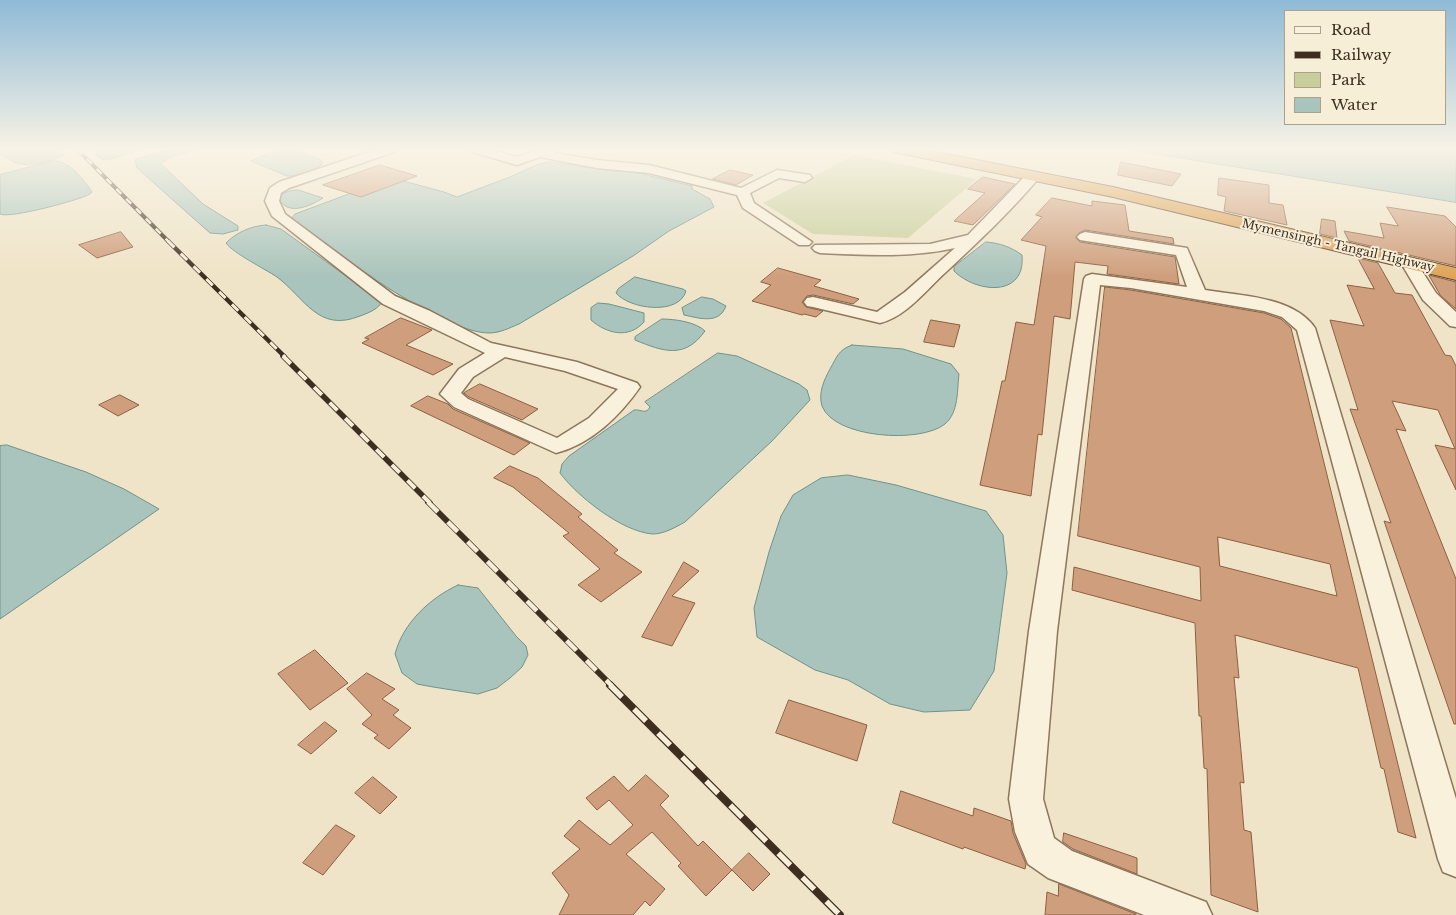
<!DOCTYPE html>
<style>
body{margin:0}
#map{position:relative;width:1456px;height:915px;overflow:hidden;background:#f0e4c8;font-family:"Libre Baskerville",serif}
canvas{display:block}
.legend{position:absolute;left:1284px;top:10px;width:162px;height:115px;box-sizing:border-box;background:#f7eed8;border:1px solid #ada18e;margin:0;padding:6px 9px;list-style:none;font-size:15px;color:#3d2e20}
.legend li{display:flex;align-items:center;gap:10px;height:25px}
.legend b{width:25px;border:1px solid #ada18e}
</style>
<div id="map">
<canvas width="1456" height="915"></canvas>
<ul class="legend">
<li><b style="height:6px;background:#faf1dc"></b>Road</li>
<li><b style="height:6px;background:#3d2e20"></b>Railway</li>
<li><b style="height:14px;background:#c9cf9b"></b>Park</li>
<li><b style="height:14px;background:#a9c4bc"></b>Water</li>
</ul>
</div>
<script>
const context = document.querySelector('canvas').getContext('2d');
context.lineJoin = 'round';
function paint(path, color) { context.fillStyle = color; context.fill(path, 'evenodd'); }
function stroke(path, color, width, dash) { context.strokeStyle = color; context.lineWidth = width; context.lineCap = dash ? 'butt' : 'round'; context.setLineDash(dash || []); context.stroke(path); }
function label(font, color, halo, rows, align = 'center') {
  context.font = font + ' "Libre Baskerville",serif'; context.lineWidth = 4; context.setLineDash([]); context.textBaseline = 'middle'; context.strokeStyle = halo; context.fillStyle = color; for (const [text, x, y, turn = 0] of rows) {
    context.save(); context.translate(x, y); context.rotate((+turn || 0) * Math.PI / 180); context.textAlign = isNaN(turn) ? turn : align; if (halo) context.strokeText(text, 0, 0); context.fillText(text, 0, 0); context.restore();
  }
}
paint(new Path2D(`
 M854 155 977 179 908 238 813 234 763 203Z`), '#c9cf9b');
const water = new Path2D(`
 M1 149H60L64 155C52 161 27 168 14 162 8 159 6 156 0 154Z
 M91 149H144L107 160 101 159Z
 M170 149H203L172 156 161 164 203 204 238 226V230L223 234 210 233 137 168 135 160Z
 M291 149 320 159 323 162 322 164C313 172 299 177 287 176L251 161 266 154Z
 M1125 149H1456V202Z
 M53 161C69 160 83 179 92 192L90 194C80 200 9 219 0 214V175Z
 M549 162 614 171 626 170 692 186V189L710 199 714 207 669 231 633 256 519 324C509 328 500 333 489 333 442 333 331 249 290 220L295 214 378 183 396 179 444 192 457 197 510 177 536 165Z
 M298 190 323 198C309 207 285 217 278 196L289 191Z
 M266 225 281 229 382 302C377 310 368 313 360 316 318 333 305 298 277 277 265 269 233 253 226 243 237 232 251 226 266 225Z
 M986 242C1000 243 1011 247 1022 255 1026 298 976 293 954 271V267Z
 M635 277 683 289 686 291C679 316 629 309 616 293L618 289Z
 M702 297 713 299 726 306C719 325 699 318 684 315L682 308Z
 M598 303 609 304 644 313V322C629 339 607 334 591 320V308Z
 M662 319C675 319 696 322 705 331 685 359 664 352 635 340V337Z
 M852 345 903 349 951 364 959 374C957 390 959 412 945 424 920 444 834 438 822 406 818 393 824 380 830 369 837 357 838 350 852 345Z
 M718 353 737 356 799 384 807 390 810 400 772 441 685 522C676 527 664 534 653 534 622 532 577 496 560 473L562 464 569 456 634 410C641 409 646 415 650 407L645 402Z
 M7 445 86 472 124 489 159 509 0 619V446Z
 M848 475 896 485 986 511 1003 535 1007 573 994 671 970 710 924 712 890 704 848 680 815 670 757 637 754 608 769 552 781 516 793 495 821 478Z
 M458 585 478 588 516 636 526 646 528 655 522 667 510 678 497 688 478 694 433 687 417 684 402 673 395 654C403 623 430 598 458 585Z`);
paint(water, '#a9c4bc');
stroke(water, '#6f938a', 1);
const building = new Path2D(`
 M1121 162 1181 174 1172 186 1118 175Z
 M380 165 417 176 361 197 323 185Z
 M730 170 753 175 736 185 713 179Z
 M983 177 1015 184 973 225 954 221 985 193 968 189Z
 M1219 178 1269 185V203L1283 205 1287 225 1224 211 1226 197 1218 195Z
 M1052 198 1092 206V201L1125 205 1129 231 1173 238 1174 244 1085 230 1079 233 1076 238 1080 242 1175 257 1179 284 1107 274 1108 266 1075 262 1070 319 1054 316 1042 435 1038 434 1031 496 980 485 1002 381H1005L1016 322 1034 325 1046 246 1021 240 1042 217 1036 215Z
 M1387 207 1445 216 1456 227V266L1349 241 1344 231 1384 238 1380 223 1398 226Z
 M1322 219 1335 221 1337 238 1320 234Z
 M121 232 133 247 97 258 79 245Z
 M1358 258 1378 263 1395 293 1412 295 1445 355 1451 356 1456 366V490L1435 445 1455 449 1438 410 1392 401 1406 431 1396 429 1456 579V724H1454L1384 521 1391 523 1350 409 1358 410 1330 320 1364 326 1347 285 1374 289Z
 M778 268 821 280 814 286 859 299 853 304 813 295 807 296 802 302 806 307 823 311 816 317 804 314 802 315 752 301 771 285 761 282Z
 M1429 275 1456 282V309L1441 296Z
 M1105 287 1131 290 1264 313 1281 319 1291 328 1416 838 1398 832 1384 769 1381 768 1358 668 1235 635 1239 678 1234 677 1244 783 1240 782 1244 830 1251 832 1258 912 1211 895 1207 769 1204 768 1201 716H1199L1195 623 1072 590 1074 567 1201 601 1200 567 1078 536ZM1218 537 1330 564 1337 596 1220 566Z
 M401 318 432 330 406 345 453 364 433 375 362 343 369 339 365 338Z
 M931 320 960 325 954 347 924 342Z
 M480 384 538 409 522 420 469 397 464 393Z
 M120 395 139 405 118 416 99 405Z
 M428 396 448 404 453 409 530 443 514 455 411 406Z
 M510 466 538 478 582 514 578 517 618 550 614 553 642 572 601 602 578 585 600 569 563 536 569 533 513 487 494 478Z
 M684 562 699 571 672 596 695 603 672 646 642 637Z
 M315 650 348 683 310 710 278 674Z
 M367 673 395 689 382 699 399 710 393 715 411 728 389 749 374 738 378 735 362 724 372 715 347 689Z
 M789 700 867 725 857 761 776 733Z
 M325 722 337 731 311 754 298 745Z
 M646 775 669 796 660 805 698 846 703 841 732 870 706 896 678 866 681 863 652 832 626 854 665 889 650 906 645 901 633 915H559L569 895 552 873 580 849 564 836 579 820 610 845 633 825 609 800 597 810 586 798 614 776 628 791Z
 M373 777 397 797 380 814 355 793Z
 M901 791 973 816 974 808 1011 821 1013 833 1026 864 1025 869 964 847 963 849 893 823Z
 M336 825 355 836 323 875 303 863Z
 M1064 833 1137 858V874L1073 849 1063 842Z
 M749 853 770 874 753 891 732 870Z
 M1059 884 1136 914V915H1045L1047 892 1058 896Z`);
paint(building, '#cf9f7d');
stroke(building, '#8d5f41', 1);
const minor = new Path2D(`
 M378 149H396L394 152 289 188 281 193 279 201 285 214 395 296 430 311 491 343 577 362 637 383 640 387C620 416 591 444 556 453L454 407 440 394 459 369 485 353 383 304 272 216 265 201 270 188 279 182ZM505 357 565 371 618 389 589 418 557 438 468 399 461 393 473 377Z
 M470 149H490L517 157 541 149H559L554 153 597 160 649 165 741 188 777 170 810 175 812 178 805 182 779 178 750 193 754 203 812 242 809 245H799L743 208 737 195 649 173 597 168 540 157 517 165 472 152Z
 M1033 172 1038 173 1039 176 1038 179C1010 212 978 242 946 272 927 289 906 317 880 323L813 307 807 306 804 302 807 298 813 297 877 312 905 292 955 248C911 258 865 255 820 253L815 251 812 248 815 245 930 244 968 235 1028 173Z
 M1085 232 1187 248 1205 290C1240 296 1293 296 1315 328L1456 799V877L1443 872 1438 859 1297 330 1282 317 1264 311 1131 288 1100 285 1057 631 1043 799 1054 838 1072 851 1206 902 1212 915H1144L1048 878 1028 864 1015 832 1009 799 1029 631 1084 279 1086 276 1092 274 1187 287 1176 255 1080 240 1077 237 1080 234Z
 M1409 258 1415 260 1436 293 1456 312V327L1450 326 1423 300 1401 263 1403 260Z`);
const highway = new Path2D(`
 M891 149H921L1113 187 1456 268V280L1113 197 898 153 893 152Z`);
stroke(minor, '#8d765c', 3);
stroke(highway, '#5b4430', 2);
paint(minor, '#faf1dc');
paint(highway, '#e0a458');
const railFar4 = new Path2D(`
 M77 149 169 242`);
const railFar3 = new Path2D(`
 M168 241 285 357`);
const railFar2 = new Path2D(`
 M283 356 430 503`);
const railFar1 = new Path2D(`
 M428 502 612 686`);
const rail = new Path2D(`
 M610 685 840 915`);
stroke(railFar4, '#3d2e20', 4);
stroke(railFar3, '#3d2e20', 4.5);
stroke(railFar2, '#3d2e20', 5.5);
stroke(railFar1, '#3d2e20', 6);
stroke(rail, '#3d2e20', 8);
stroke(railFar4, '#f7eed8', 2.5, [7]);
stroke(railFar3, '#f7eed8', 3, [9]);
stroke(railFar2, '#f7eed8', 4, [11]);
stroke(railFar1, '#f7eed8', 4.5, [14]);
stroke(rail, '#f7eed8', 5.5, [17]);
const sky = context.createLinearGradient(0, 0, 0, 277);
sky.addColorStop(0, '#8fbad6');
sky.addColorStop(0.54, '#f8f3e6');
sky.addColorStop(1, '#f8f3e600');
context.fillStyle = sky;
context.fillRect(0, 0, 1456, 277);
label('12px', '#3d2e20', '#f7eed8', [
 ["Mymensingh - Tangail Highway",1338,246,13]
]);
</script>
